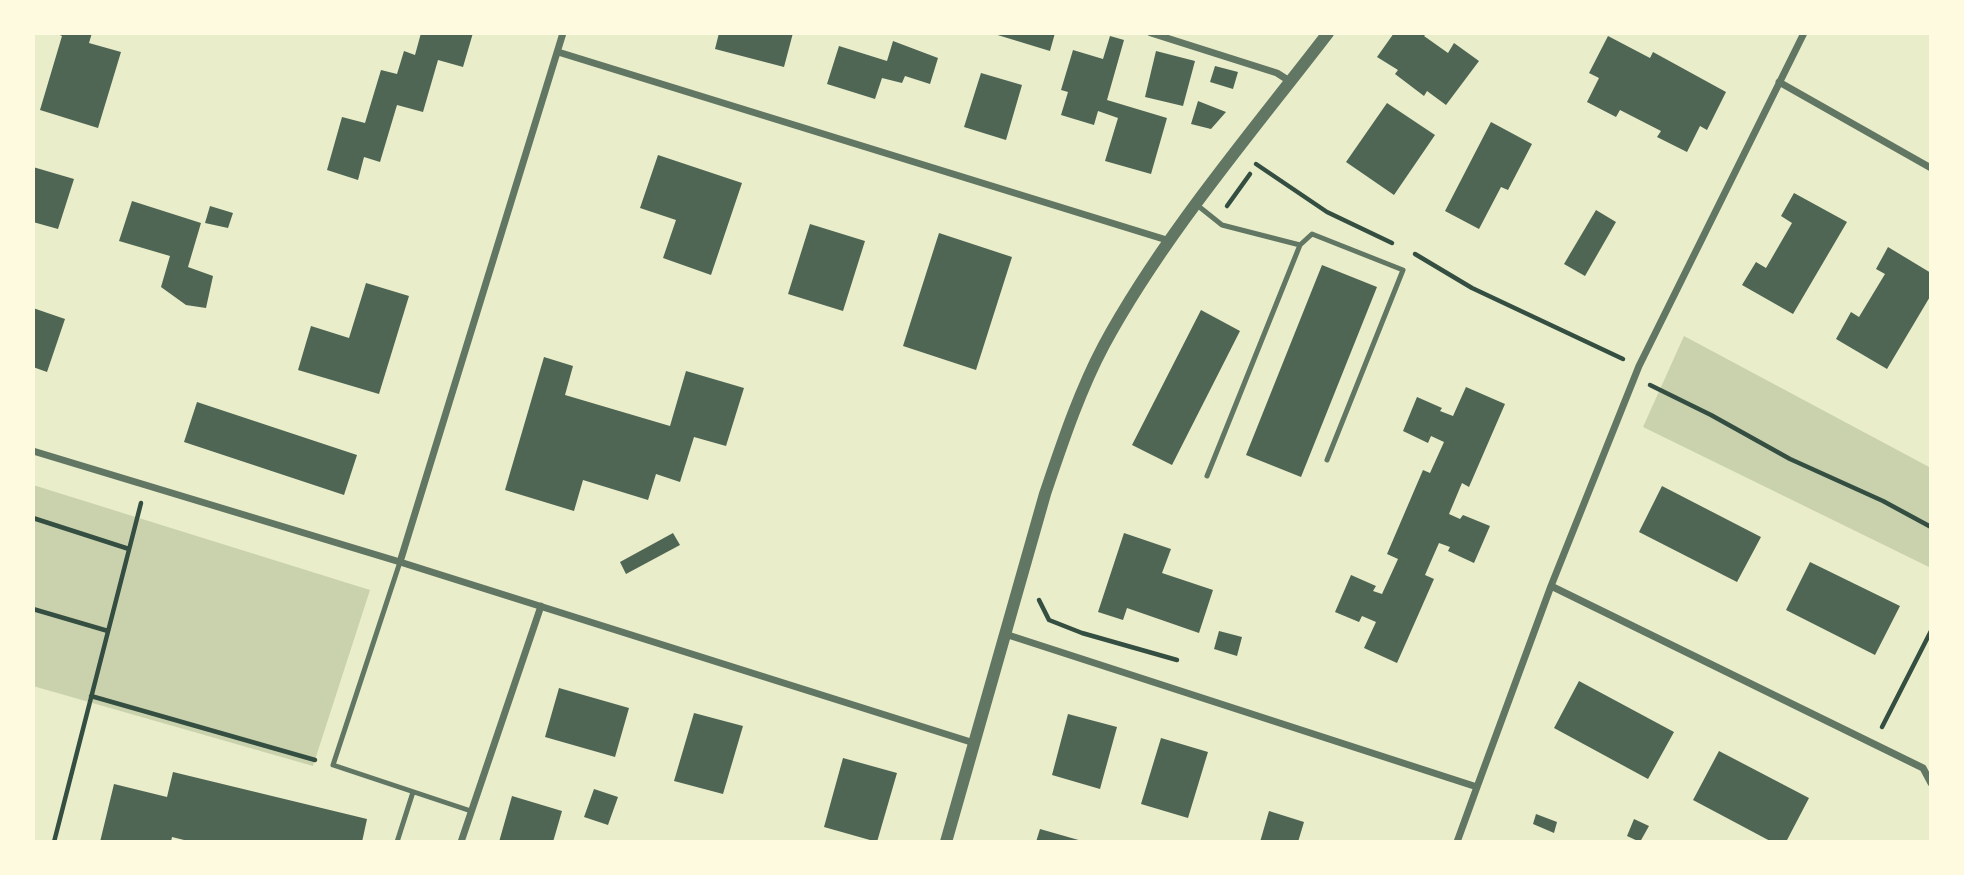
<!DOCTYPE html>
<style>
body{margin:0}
#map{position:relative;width:1964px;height:875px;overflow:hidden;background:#e9edc9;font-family:Lora,serif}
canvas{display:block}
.frame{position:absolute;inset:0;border:35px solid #fefae0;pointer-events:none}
</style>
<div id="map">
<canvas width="1964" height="875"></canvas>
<div class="frame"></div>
</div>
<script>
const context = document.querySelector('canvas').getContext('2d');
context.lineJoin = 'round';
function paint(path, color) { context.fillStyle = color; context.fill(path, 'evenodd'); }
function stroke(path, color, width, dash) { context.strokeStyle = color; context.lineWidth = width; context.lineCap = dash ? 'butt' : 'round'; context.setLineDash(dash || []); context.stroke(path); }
paint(new Path2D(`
 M1684 336 1931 468V568L1643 427Z
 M33 485 370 590 313 766 33 686Z`), '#cad2ad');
paint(new Path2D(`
 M55 33H92L89 43 121 52 98 128 40 110 62 36Z
 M421 33H473L463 67 438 60 423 112 397 105 380 162 364 157 358 180 327 170 342 117 365 123 381 70 397 74 404 51 415 55Z
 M719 33H793L784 67 715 49Z
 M991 33H1055L1050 51Z
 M1394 33H1427L1424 36 1448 53 1454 43 1479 61 1446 105 1427 91 1424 96 1395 74 1398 70 1377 57Z
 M1110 36 1124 40 1107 100 1167 118 1151 174 1105 161 1118 118 1098 111 1094 125 1061 115 1068 92 1061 90 1073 50 1103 59Z
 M1608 36 1650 58 1653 52 1726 92 1707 130 1700 126 1687 152 1657 137 1661 131 1620 110 1616 117 1587 102 1599 78 1589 73Z
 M893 41 938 58 930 84 905 76 902 83 882 78 875 99 827 84 839 46 887 61Z
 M1156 51 1195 61 1183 106 1145 97Z
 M1215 66 1238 72 1233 89 1210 82Z
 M981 73 1022 85 1006 140 964 127Z
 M1198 101 1226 112 1211 129 1191 124Z
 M1387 103 1435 135 1394 195 1346 162Z
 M1491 122 1532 144 1508 190 1501 187 1479 229 1445 211Z
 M658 155 742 183 711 275 663 258 676 220 640 208Z
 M33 167 74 179 58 229 33 222Z
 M1794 193 1847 222 1793 314 1742 285 1756 262 1766 268 1792 223 1781 216Z
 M132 201 201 223 188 267 213 276 206 308 186 305 161 287 170 256 119 241Z
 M210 206 233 213 228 228 205 223Z
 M1596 210 1616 222 1585 276 1564 264Z
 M810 224 865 241 843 311 788 294Z
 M939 233 1012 257 976 370 903 346Z
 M1888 247 1931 273V295L1887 369 1836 339 1851 312 1859 317 1885 274 1876 269Z
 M1322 265 1377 287 1301 477 1246 455Z
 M366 283 409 296 379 394 298 370 311 326 349 338Z
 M33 308 65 319 47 372 33 367Z
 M1201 310 1240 331 1172 465 1132 445Z
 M544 357 573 366 565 395 670 426 686 371 744 388 726 446 694 437 680 482 656 474 648 500 583 480 574 511 505 490Z
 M1466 387 1505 404 1469 487 1462 483 1449 514 1460 519 1463 515 1490 526 1474 563 1448 551 1450 547 1439 543 1425 575 1434 579 1397 663 1364 648 1376 622 1362 616 1359 622 1335 612 1351 575 1376 586 1373 591 1382 594 1398 559 1387 554 1423 470 1430 473 1444 442 1431 436 1428 443 1403 431 1417 397 1442 408 1440 411 1453 416Z
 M197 402 357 455 344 495 184 442Z
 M1662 486 1761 537 1737 582 1639 532Z
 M673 533 680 545 626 574 620 562Z
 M1124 533 1171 549 1162 573 1213 590 1199 633 1127 608 1123 620 1098 612Z
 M1810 562 1900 606 1875 655 1786 610Z
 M1219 631 1242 637 1237 656 1214 649Z
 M1579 681 1674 732 1648 779 1554 728Z
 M559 688 629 708 615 757 545 737Z
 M694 713 743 726 723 794 674 781Z
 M1068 714 1117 727 1100 789 1052 775Z
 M1161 738 1208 752 1188 818 1141 804Z
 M1719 751 1809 798 1786 842H1772L1693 800Z
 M843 758 897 773 877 842 824 827Z
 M173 772 367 819 362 842H192L172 837 171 842H100L114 784 167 797Z
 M594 789 618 797 608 825 584 817Z
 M512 796 562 811 553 842H499Z
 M1269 811 1304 822 1298 842H1260Z
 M1536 814 1557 822 1554 833 1533 824Z
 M1634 819 1649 826 1640 842 1627 836Z
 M1040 829 1082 841V842H1036Z`), '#4f6655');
stroke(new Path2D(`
 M1256 164 1327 212 1392 243
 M1227 206 1250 174
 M1415 254 1472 288 1623 359
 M1650 385 1711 415 1790 459 1883 501 1931 527
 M33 518 129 549
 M1039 600 1049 620 1082 633 1177 660
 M33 609 108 631
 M91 696 315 760
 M1882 727 1931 631
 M54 842 141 503`), '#344e41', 4.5);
stroke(new Path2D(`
 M1197 205 1222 225 1300 245 1312 234 1403 270 1327 460
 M1207 476 1300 245
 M400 562 333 765 471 811
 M397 842 413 792`), '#617663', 5);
stroke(new Path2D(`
 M1151 33 1277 73 1291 82
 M558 52 1170 241
 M1779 82 1931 168
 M33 451 400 562 974 743
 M400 562 563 33
 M1551 586 1923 768 1931 783
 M1005 634 1477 787 1551 586 1639 366 1804 33
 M461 842 541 606
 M1457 842 1477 787`), '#617663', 7);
stroke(new Path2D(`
 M946 842 1045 494C1062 444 1079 392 1104 345 1163 236 1252 132 1328 33`), '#617663', 12);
</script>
